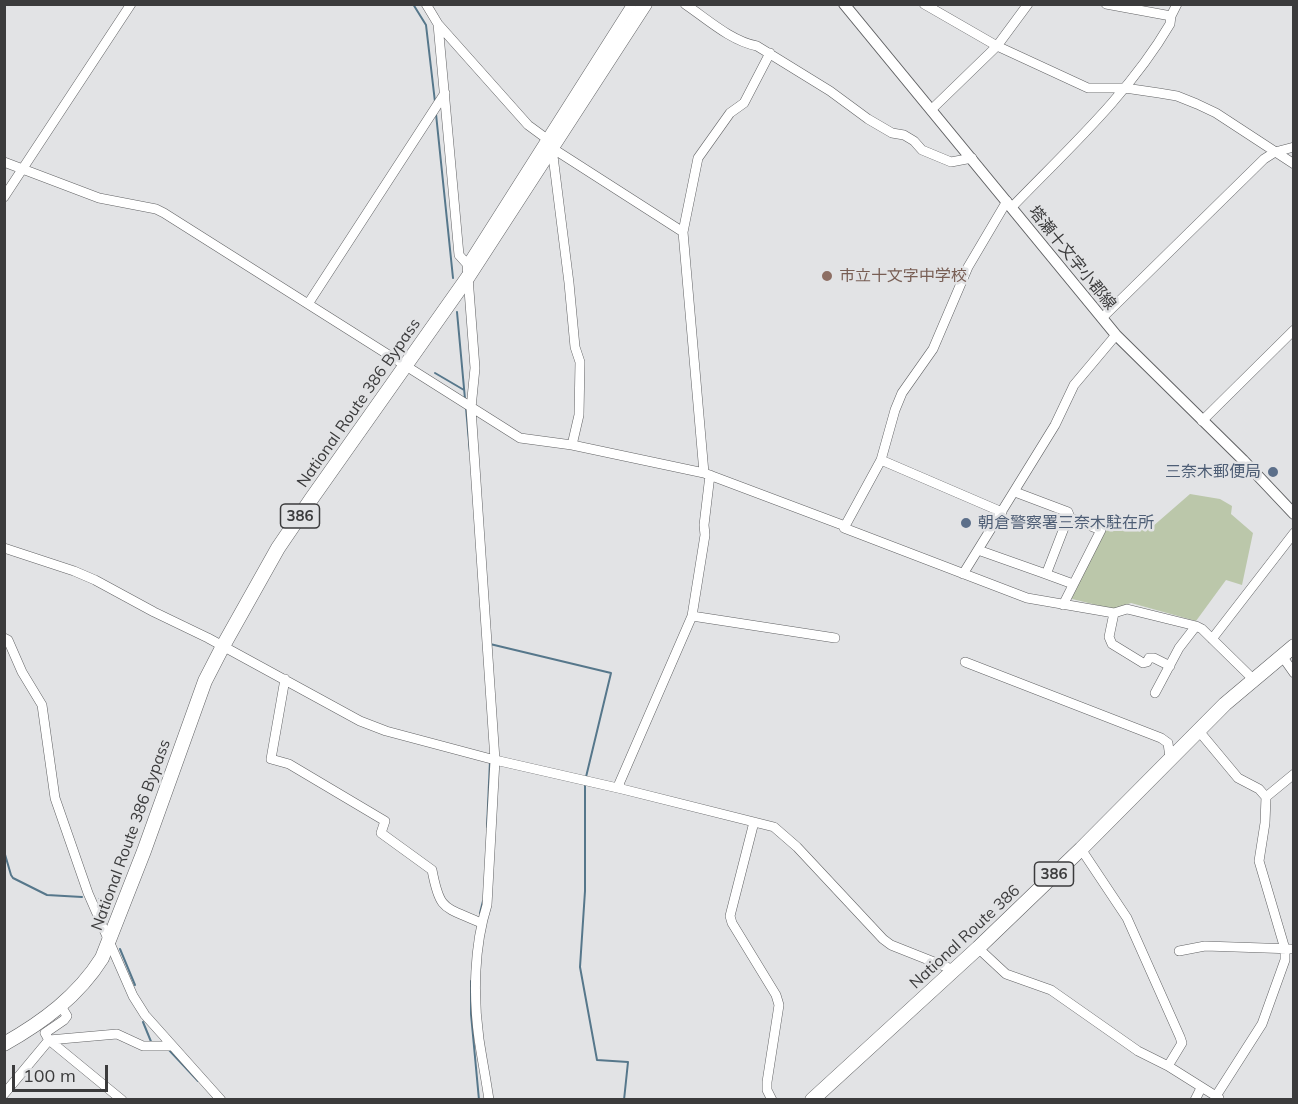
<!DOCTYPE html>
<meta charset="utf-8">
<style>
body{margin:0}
#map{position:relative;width:1298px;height:1104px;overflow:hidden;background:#e2e3e5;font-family:Mulish,sans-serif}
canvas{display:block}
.frame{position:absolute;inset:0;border:6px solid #3b3b3c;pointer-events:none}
.scale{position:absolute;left:12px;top:1065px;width:96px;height:27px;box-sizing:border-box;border:3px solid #3b3b3c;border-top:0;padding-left:8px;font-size:18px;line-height:21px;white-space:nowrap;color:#3b3b3c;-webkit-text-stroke:4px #e2e3e5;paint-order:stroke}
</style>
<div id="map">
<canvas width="1298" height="1104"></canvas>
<div class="frame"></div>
<div class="scale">100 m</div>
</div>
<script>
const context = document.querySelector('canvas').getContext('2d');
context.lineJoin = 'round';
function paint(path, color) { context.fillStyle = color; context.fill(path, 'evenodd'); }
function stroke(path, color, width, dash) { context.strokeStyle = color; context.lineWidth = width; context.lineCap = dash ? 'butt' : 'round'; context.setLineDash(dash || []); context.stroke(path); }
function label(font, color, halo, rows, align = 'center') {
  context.font = font + ' Mulish,"Noto Sans JP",sans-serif'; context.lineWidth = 5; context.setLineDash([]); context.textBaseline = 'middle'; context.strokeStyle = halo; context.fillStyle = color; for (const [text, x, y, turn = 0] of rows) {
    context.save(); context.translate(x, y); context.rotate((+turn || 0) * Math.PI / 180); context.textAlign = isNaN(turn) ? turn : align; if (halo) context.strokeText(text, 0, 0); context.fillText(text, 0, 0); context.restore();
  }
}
paint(new Path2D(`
 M1190 494 1220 499 1232 506 1231 514 1253 533 1242 585 1226 580 1196 621 1131 603 1113 609 1068 598 1114 516 1152 527Z`), '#bbc7aa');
stroke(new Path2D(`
 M413 4 426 25 435 102
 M436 114 453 278
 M457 312 465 399
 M435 373 464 390
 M466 408 470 453
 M490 644 611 673 586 777
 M585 783V891L580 967 597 1060 628 1062 624 1100
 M487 827 490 761
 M4 851 11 875 13 878 47 895 82 897
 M99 899 105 913
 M480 913 483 901
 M120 949 135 985
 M471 981V1014L479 1100
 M143 1022 152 1044
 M169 1050 198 1081`), '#56778b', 2);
const minor = new Path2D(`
 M426 4 438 24 528 125 547 139 552 148 569 283 575 347 580 362 579 415 572 445
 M685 4C707 19 731 41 757 46L830 91 868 119 892 133 904 135 914 141 922 150 951 162 972 158
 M924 4 997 46 1088 88H1125L1159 93 1177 96 1197 104 1216 113 1294 164
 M1106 4 1171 16
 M438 24 459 255 467 264 475 368 471 408 495 760 487 905C474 946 473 996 479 1039 482 1059 486 1079 489 1100
 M931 110 997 46 1028 4
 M552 148 683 232
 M4 162 99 198 156 209 164 213 520 438 572 445 704 473 845 526 844 528 1027 598 1114 613 1127 609 1196 626 1202 629 1253 679
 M4 197 131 4
 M1012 207C1068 149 1129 94 1170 24L1171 16 1177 4
 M467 264 632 4
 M308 304 445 93
 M1102 318 1264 159 1275 152 1294 147
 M1202 421 1294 330
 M881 460 1002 512
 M704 473 683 232 698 158 730 113 744 103 770 53
 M845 526 881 460 895 410 902 393 933 349 968 267 1007 201
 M4 548 74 571 95 580 154 612 208 638 360 721 386 731 495 760 622 789 774 827 797 847 883 939 891 945 954 970
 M978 550 1043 573 1047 572 1069 515 1068 512 1015 492
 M1043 573 1073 584
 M963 574 1055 425 1074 385 1116 335
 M1063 605 1101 530 1068 517
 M1114 613 1109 637 1112 644 1143 663 1147 662 1149 658H1154L1170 666
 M692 616 835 638
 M4 638 8 640 22 672 42 705 55 798 88 893 133 996 145 1015 221 1100
 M1212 639 1294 533
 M1282 656 1294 673
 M965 662 1161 738 1168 743 1170 758
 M285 679 271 759 289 764 385 821 381 833 432 870C440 912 444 906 481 923
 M1155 693 1179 648 1196 626
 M1198 730 1238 778 1259 789 1266 797 1265 823 1259 861 1285 949V960L1262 1024 1216 1096
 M622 789 619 784 692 616 705 535 704 525 710 475
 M1266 797 1294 774
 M754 822 730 916 732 923 776 995 779 1005 767 1082V1090L772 1100
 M1081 849 1127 918 1180 1037 1182 1043 1168 1066
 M978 948 1006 974 1051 990 1138 1051 1168 1066 1219 1098
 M1179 951 1205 946 1294 949
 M61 1006 67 1016 64 1020 45 1033 49 1040 122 1100
 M4 1094 49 1040 117 1034 143 1046H171
 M1195 1100 1201 1088`);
const major = new Path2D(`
 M844 4 1116 335 1243 460 1294 514`);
const highway = new Path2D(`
 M4 1044C43 1022 78 996 102 958L144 851 205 681 223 646 278 548 312 498 468 277 645 4
 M812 1100 978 948 1081 849 1225 704 1294 646`);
stroke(minor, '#616264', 10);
stroke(major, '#616264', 12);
stroke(highway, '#616264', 15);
stroke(minor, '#fff', 9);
stroke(major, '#fff', 10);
stroke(highway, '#fff', 14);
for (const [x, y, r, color] of [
 [827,276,6,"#8d6e63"],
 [1273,472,6,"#5c6f8a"],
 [966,523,6,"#5c6f8a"]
]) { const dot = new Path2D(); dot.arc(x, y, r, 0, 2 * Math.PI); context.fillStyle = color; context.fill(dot); stroke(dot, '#e2e3e5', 2); }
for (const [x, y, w] of [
 [300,516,39],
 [1054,874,39]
]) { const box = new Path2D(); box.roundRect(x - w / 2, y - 12, w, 24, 4.5); context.fillStyle = '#e2e3e5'; context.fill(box); stroke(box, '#3b3b3c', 1.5); }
label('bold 15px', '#3b3b3c', null, [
 ["386",300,516],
 ["386",1054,874]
]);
label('16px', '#3b3b3c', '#e2e3e5', [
 ["塔瀬十文字小郡線",1072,258,51],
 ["National Route 386 Bypass",359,403,-55],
 ["National Route 386 Bypass",131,835,-70],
 ["National Route 386",965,937,-43]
]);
label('16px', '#785e54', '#e2e3e5', [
 ["市立十文字中学校",839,276]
], 'left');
label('16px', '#4e5e75', '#e2e3e5', [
 ["三奈木郵便局",1261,472],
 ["朝倉警察署三奈木駐在所",978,523,"left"]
], 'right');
</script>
